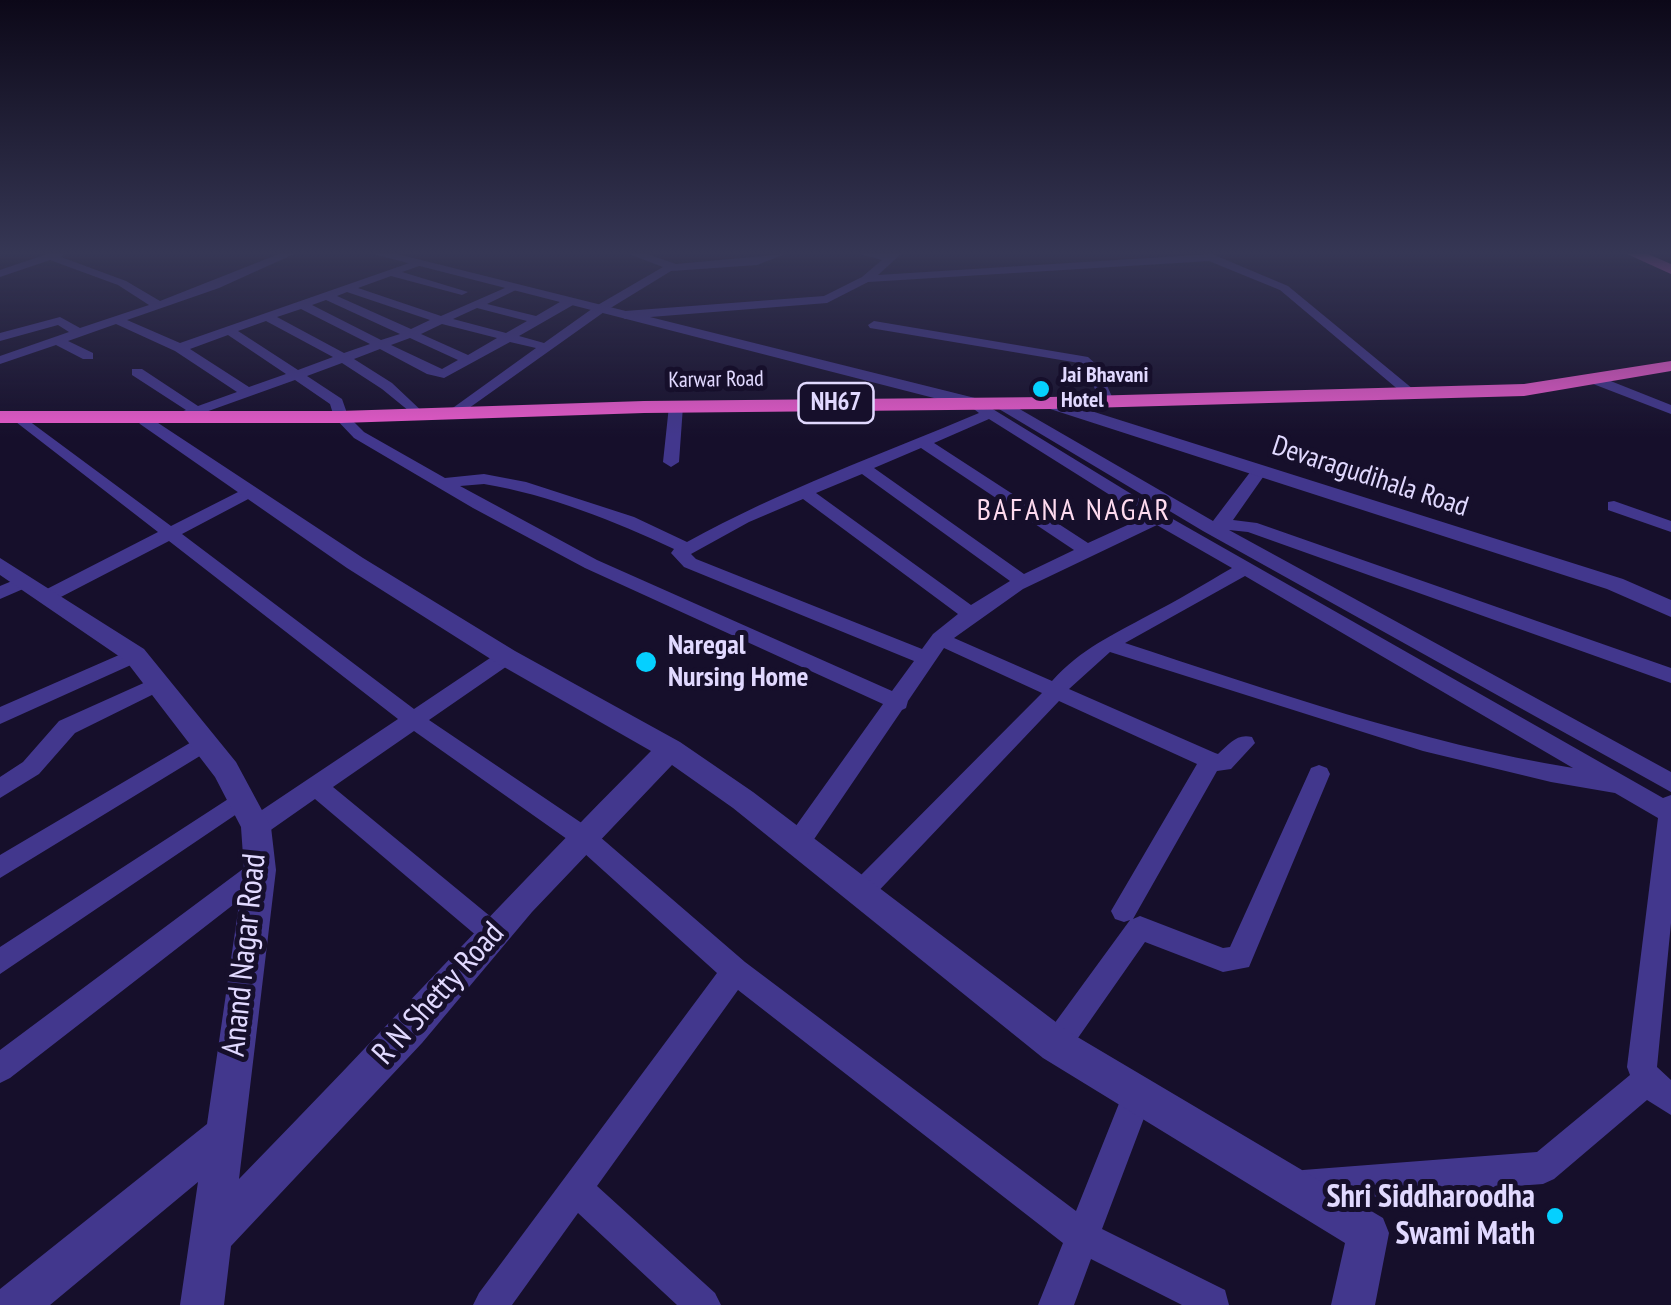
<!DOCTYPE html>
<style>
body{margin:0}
canvas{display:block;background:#160f2b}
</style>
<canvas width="1671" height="1305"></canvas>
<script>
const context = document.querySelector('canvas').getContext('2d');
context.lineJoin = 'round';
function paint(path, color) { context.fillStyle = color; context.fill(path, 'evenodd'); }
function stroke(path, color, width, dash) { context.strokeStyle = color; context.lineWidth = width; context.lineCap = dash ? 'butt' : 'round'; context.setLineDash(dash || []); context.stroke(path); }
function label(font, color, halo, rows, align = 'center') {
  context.font = font + ' "PT Sans Narrow",sans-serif'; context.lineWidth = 10; context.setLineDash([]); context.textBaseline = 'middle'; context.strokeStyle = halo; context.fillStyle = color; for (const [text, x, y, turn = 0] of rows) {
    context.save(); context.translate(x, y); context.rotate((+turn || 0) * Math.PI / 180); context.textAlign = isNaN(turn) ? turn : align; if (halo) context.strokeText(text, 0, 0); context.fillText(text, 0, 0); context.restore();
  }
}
paint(new Path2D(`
 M47 254H64L61 257 126 281 160 301 279 254H294L219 288 127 320 180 343 418 260 423 263 422 265 402 272 468 292 462 295 391 276 358 288 441 316 514 284 520 287 518 289 487 304 536 316 565 299H573V305L519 336 544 343 596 306 663 267 629 254H647L676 264 785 254 757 265 671 271 604 312 455 418 443 415 536 348 510 342 444 378 427 374 380 349 354 359 392 383 427 416 420 420 382 389 342 363 307 376 342 399 348 416 364 432 445 478 484 474 526 482 634 517 687 542C781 490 880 455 979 413L966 403 978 400 1164 514 1663 798 1671 795V923L1657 1067 1671 1080V1115L1647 1100 1554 1179 1543 1184 1303 1202 1292 1197 1287 1186 1292 1175 1303 1170 1537 1152 1630 1075 1627 1067 1658 818 1615 793 1551 782 1423 751 1110 652 1069 689 1215 753 1218 754C1229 744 1237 733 1252 737L1255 743 1231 769 1217 771 1133 919 1140 916 1223 948 1230 947 1311 768 1319 765 1327 768 1330 774 1249 967 1223 972 1145 942 1066 1055 1056 1059 1046 1055 1041 1045 1046 1035 1130 920 1124 922 1115 919 1111 911 1197 764 1059 701 869 901 860 904 851 901 847 893 851 885 1042 693 944 648 908 701 906 708 902 710 806 851 797 854 788 851 785 844 788 837 883 704 585 568 473 508 354 438 334 417 330 404 295 380 175 423 170 422V416L186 410 132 375V369H142L198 406 237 392 175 351 116 324 68 341 93 353V359H83L56 345 0 364V356L69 332 58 325 0 341V333L60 317 80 328 149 305 118 285 50 260 0 277V270ZM347 292 430 320 411 329 337 296ZM326 300 400 334 381 340 312 305ZM477 308 527 321 506 333 453 319ZM301 309 370 344 344 353 277 317ZM266 321 333 357 298 370 238 331ZM442 324 497 338 468 355 421 334ZM228 335 286 374 249 387 190 349ZM410 338 458 360 442 369 391 345ZM989 419 1145 517 1088 543 934 443ZM921 448 1074 550 1024 574 874 468ZM862 474 1010 581 971 605 816 493ZM484 484C550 495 614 521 674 549L671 553 684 567 914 661 892 691 597 560 460 486ZM803 499 958 614 933 634 922 649 696 559 691 554 749 522ZM1157 525 1232 568C1204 584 1177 601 1149 615 1111 636 1082 648 1052 681L954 638 1023 589ZM1245 576 1573 768C1420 743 1272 691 1125 643Z
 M860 254H901L878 275 1212 254 1288 286 1419 394 1407 397 1280 290 1209 261 868 282 827 303 625 319 619 315 625 311 824 296 862 277 882 260Z
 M874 321 1088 357 1098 366 1114 401 1102 404 1085 368 1079 363 870 328 868 325Z
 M1588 376H1598L1671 405V414L1588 382Z
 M994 400H1004L1213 521 1254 467H1266L1268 470 1233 520 1257 523 1671 668V683L1248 532 1229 530 1671 772V792L1203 531 994 406Z
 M676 402 683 406 679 462 671 467 663 462 669 406Z
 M21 415 171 526 242 490H254V496L182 534 414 709 499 652H513L516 657 513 662 429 720 592 830 745 962 1076 1211 1126 1086 1137 1082 1148 1086 1152 1097 1102 1229 1225 1290 1229 1305H1182L1091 1259 1074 1305H1038L1063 1243 738 990 597 1186 715 1293 721 1305H677L578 1213 512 1305H473L479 1293 717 973 574 844 414 731 333 787 502 926 506 934 502 942 493 946 484 942 315 799 265 834 256 837 247 834 244 827 247 820 398 719 169 541 57 599H43L41 595 43 591 158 532 16 422V416Z
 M1614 501 1671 521V532L1608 510V502Z
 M24 576 33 582 30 586 0 599V586Z
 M135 648 142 650 145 655 142 660 0 724V707Z
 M157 677 167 684 164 689 75 733 39 774 0 798V777L23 762 59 721Z
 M205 734 213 736 216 742 213 748 0 878V855Z
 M242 790 250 793 254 799 250 805 0 974V947Z
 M260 859 269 863 273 870 269 877 10 1078 0 1083V1050L251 863Z`), '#42378d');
paint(new Path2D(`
 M373 254H397L979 399 982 403 973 408Z
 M1050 398 1623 579 1671 600V617L1607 589 1044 407V399Z
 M146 415 363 558 515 651 680 742 753 792 1069 1032 1383 1218 1389 1233 1375 1305H1331L1345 1243 1043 1058 733 808 672 765 532 912 422 1043 231 1246 224 1305H180L198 1182 50 1305H0V1289L207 1124 244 870 241 827 215 777 126 661 0 575V558L144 649 236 762 271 827 276 870 239 1179C378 1037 511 891 651 751L497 663 347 568 140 424 137 420Z`), '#42378d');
paint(new Path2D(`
 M1627 254H1648L1671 264V274Z
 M1671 361V371L1524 396 1050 409 644 413 341 423H0V411H341L644 401 1050 397 1524 384Z`), '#e85acb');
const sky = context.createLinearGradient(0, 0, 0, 437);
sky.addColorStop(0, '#0c0818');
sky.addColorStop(0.58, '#363755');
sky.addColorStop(1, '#36375500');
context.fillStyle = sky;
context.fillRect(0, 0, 1671, 437);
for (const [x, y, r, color] of [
 [1041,389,10,"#05d0ff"],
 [646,662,12,"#05d0ff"],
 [1555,1216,10,"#05d0ff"]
]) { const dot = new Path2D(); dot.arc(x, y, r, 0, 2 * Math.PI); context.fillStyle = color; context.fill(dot); stroke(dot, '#160f2b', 4); }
label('bold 22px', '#e1d9ff', '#160f2b', [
 ["Jai Bhavani",1061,376],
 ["Hotel",1061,401]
], 'left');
label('22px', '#e1d9ff', '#160f2b', [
 ["Karwar Road",716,380,-1]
]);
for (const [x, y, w] of [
 [836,403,75]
]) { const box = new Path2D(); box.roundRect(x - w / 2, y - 20, w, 40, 8); context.fillStyle = '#160f2b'; context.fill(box); stroke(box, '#e1d9ff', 2.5); }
label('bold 25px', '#e1d9ff', null, [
 ["NH67",836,403]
]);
label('28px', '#e1d9ff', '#160f2b', [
 ["Devaragudihala Road",1370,477,18]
]);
label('bold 28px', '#e1d9ff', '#160f2b', [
 ["Naregal",668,646],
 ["Nursing Home",668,678]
], 'left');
context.letterSpacing = '2.5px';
label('30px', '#ffdbef', '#160f2b', [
 ["BAFANA NAGAR",1074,511]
]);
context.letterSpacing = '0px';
label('32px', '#e1d9ff', '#160f2b', [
 ["Anand Nagar Road",245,955,-84],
 ["R N Shetty Road",439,994,-48]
]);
label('bold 32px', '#e1d9ff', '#160f2b', [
 ["Shri Siddharoodha",1535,1198],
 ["Swami Math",1535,1235]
], 'right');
</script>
